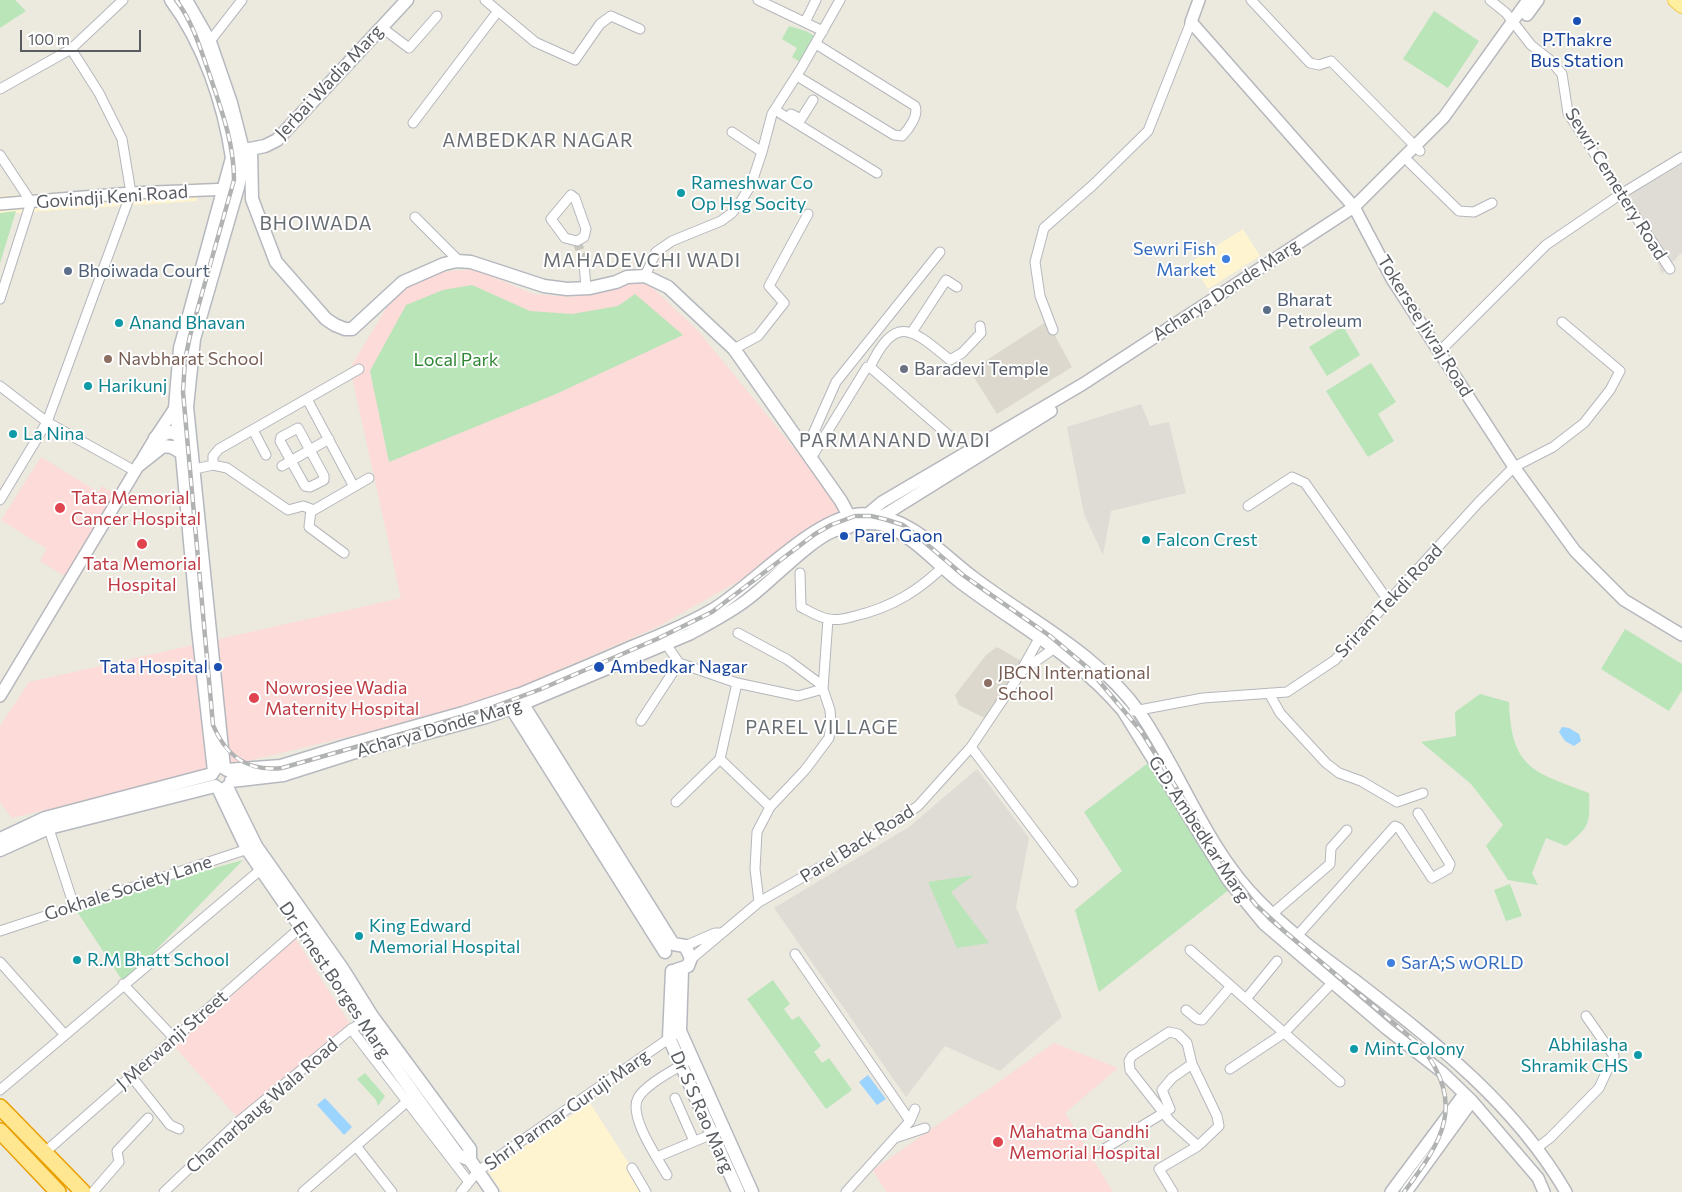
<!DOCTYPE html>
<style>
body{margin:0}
#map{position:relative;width:1682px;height:1192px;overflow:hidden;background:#ece9de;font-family:Commissioner,sans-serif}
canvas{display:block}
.scale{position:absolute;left:20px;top:30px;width:121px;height:22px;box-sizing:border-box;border:2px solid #585c61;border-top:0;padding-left:6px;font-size:15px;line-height:18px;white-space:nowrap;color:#585c61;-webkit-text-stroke:4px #fff;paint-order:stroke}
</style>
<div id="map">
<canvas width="1682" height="1192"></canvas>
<div class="scale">100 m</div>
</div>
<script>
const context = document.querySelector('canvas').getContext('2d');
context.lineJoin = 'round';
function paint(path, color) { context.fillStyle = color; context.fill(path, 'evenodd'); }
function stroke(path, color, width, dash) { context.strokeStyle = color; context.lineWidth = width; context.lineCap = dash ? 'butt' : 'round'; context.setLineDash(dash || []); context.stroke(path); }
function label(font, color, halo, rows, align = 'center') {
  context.font = font + ' Commissioner,sans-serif'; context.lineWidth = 4; context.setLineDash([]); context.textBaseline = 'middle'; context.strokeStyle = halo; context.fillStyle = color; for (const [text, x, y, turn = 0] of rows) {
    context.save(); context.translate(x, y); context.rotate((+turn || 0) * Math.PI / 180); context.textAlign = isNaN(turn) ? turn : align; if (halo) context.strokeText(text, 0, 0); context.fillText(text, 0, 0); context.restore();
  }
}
paint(new Path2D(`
 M197 183V201L0 214V196Z
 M1243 229 1260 256 1208 289 1191 262Z
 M590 1103 647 1192H502L488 1171Z`), '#fff4d0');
paint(new Path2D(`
 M1682 164V252L1662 274 1630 195Z
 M1141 404 1150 426 1169 422 1186 493 1111 511 1103 555 1084 514 1067 427Z
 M977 769 1029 838 1016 907 1062 1017 1000 1071 945 1046 906 1097 774 908 909 827Z`), '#dfdcd6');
paint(new Path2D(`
 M1047 321 1072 367 997 414 970 371Z
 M997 647 1028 665 988 720 959 705 955 695 986 655Z`), '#dcd8cd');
paint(new Path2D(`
 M474 269 533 294 572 297 610 291 635 271 699 332 851 518 657 627 522 686 459 710 12 818 0 802V726L29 682 401 598 350 368 396 292 442 272Z
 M41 457 98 492 102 486 119 497 68 578 40 561 47 549 1 520Z
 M295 938 350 1024 237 1117 174 1046Z
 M1054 1043 1118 1068 1065 1113 1113 1192H886L873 1170Z`), '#fcdbd8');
paint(new Path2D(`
 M0 0H15L26 11 0 28Z
 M1434 11 1479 41 1448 88 1403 59Z
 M789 26 806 31 818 38 802 63 792 57 797 48 782 39Z
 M16 211 0 263V213Z
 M472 285 530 311 572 314 618 306 635 294 683 335 556 394 389 462 370 371 406 305 443 290Z
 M1343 326 1360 355 1327 376 1309 347Z
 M1371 363 1396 402 1378 414 1394 441 1368 457 1326 391Z
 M1625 629 1682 664V690L1669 711 1601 669Z
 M1480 694 1509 702C1511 769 1534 772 1589 793 1590 825 1590 826 1566 846L1546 838 1532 873 1538 885 1508 880 1486 846 1503 825 1471 784 1421 742 1456 736 1455 712Z
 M1148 763 1230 889 1099 992 1075 910 1122 871 1084 812Z
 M243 860 124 983 74 907Z
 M974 875 951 892 989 943 957 948 928 882Z
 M1510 884 1522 916 1506 921 1494 890Z
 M773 980 790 1004 784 1009 792 1020 799 1016 821 1046 814 1052 822 1063 829 1058 852 1090 826 1109 747 999Z
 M365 1073 385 1096 378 1106 376 1100 357 1079Z`), '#b9e5b9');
paint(new Path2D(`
 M1562 727 1569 728 1579 734 1581 741 1574 746 1565 741 1559 732Z
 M868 1075 886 1099 877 1105 859 1082Z
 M325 1098 352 1127 344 1135 317 1105Z`), '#9bd4ff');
stroke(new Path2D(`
 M577 241 584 263`), '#c7c6bf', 9, [9, 4.5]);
const minor = new Path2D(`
 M485 0 535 42 575 60 600 24 611 16 640 29
 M758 0 823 31
 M1251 0 1310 63 1319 65 1331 61 1420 151
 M1490 0 1506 13 1531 45 1550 60 1562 74 1568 113 1670 269
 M805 22 816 0
 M381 27 409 48 437 16
 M207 45 242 0
 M797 76 894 135 902 136C909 129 919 115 915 106L816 44
 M0 89 71 49 123 0
 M775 110 877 173
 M791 114 801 119 813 100
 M413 123 498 11
 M732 132 762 152
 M0 155 31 202 0 299
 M1409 162 1459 211 1474 212 1492 203
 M571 195 575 198 586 229 584 237 577 241 565 238 551 219Z
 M415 217 459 261
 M584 263 586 288
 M645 276 656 252 672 241 721 221 732 213 741 201 751 185 762 152 772 114 802 67 840 0
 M1053 330 1040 296 1035 262 1044 228 1093 185 1148 131 1191 22
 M912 332 946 280 957 287
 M734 349 758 336 784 303 769 286 808 214
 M1440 351 1546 245 1621 194 1682 157
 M870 367C896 312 913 330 950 360L962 353 981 333 980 326
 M0 386 47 422 135 471
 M307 399 354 487
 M298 428 324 476V480L310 487 305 486 280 441 281 437Z
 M253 430 266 455
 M805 452 836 382 940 252
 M810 460 867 367H870L954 440
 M213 465V456L219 449 359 369
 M282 466 329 439
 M195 469 213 465 227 468 288 510 303 506 314 510 369 478
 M0 500 47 422 131 193 122 139 99 93 71 49
 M1248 506 1292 477 1305 483 1389 602
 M311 510 309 527 344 553
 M800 573 801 607C809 611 820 618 829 619 838 621 847 618 855 616 893 607 920 590 947 563
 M738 633 788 660 823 686
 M666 644 679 663 737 683 798 696 823 689
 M1022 669 1045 628
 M737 683 720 759 770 807
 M1269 693 1280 713 1326 763 1339 773 1361 781 1397 802 1423 793
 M1134 711 1203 698 1287 692 1335 660 1478 503 1514 467 1553 447 1584 423 1610 390 1620 371 1562 322
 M641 721 679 663
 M971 747 1073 882
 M676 802 720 759
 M47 823 74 906
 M759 902 755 869 757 832 770 807 805 770 829 738 831 723 830 710 823 689 828 619
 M1272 914 1330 864 1331 848 1347 830
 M0 931 251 848
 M1297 936 1395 826 1399 828 1432 878 1448 869 1450 864 1418 813
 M685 946 715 933H720
 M1190 950 1340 1082
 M795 954 910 1121
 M690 960 759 902 866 841 918 806 971 747 1022 671 1056 647
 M0 962 65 1035
 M123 984 174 1038
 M1246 999 1277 961
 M1186 1010 1197 1019 1202 1020 1231 986
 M351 1029 469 1182
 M1230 1069 1284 1033 1333 982
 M131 1076 170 1125 179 1129
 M0 1090 265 866
 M675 1098 694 1141
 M895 1138 925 1128
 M356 1146 392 1192
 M1537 1148 1550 1138 1599 1088 1614 1056 1586 1016
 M1104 1149 1170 1109 1162 1090 1172 1078 1192 1064
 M44 1153 300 928
 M657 1157 717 1132
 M632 1168 646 1192
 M667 1175C658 1159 628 1116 638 1098 645 1085 672 1071 685 1063
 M93 1192 119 1162 117 1151 148 1118
 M164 1192 237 1123 351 1029 368 1020
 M303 1192 410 1099
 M461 1192 478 1171 674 1035
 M846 1192 910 1121 915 1109
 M1173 1192 1159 1169 1198 1146 1170 1121 1130 1070 1129 1061 1132 1056 1169 1032 1178 1034 1187 1043 1192 1064 1217 1116 1219 1126 1198 1146`);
const tertiary = new Path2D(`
 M1199 0 1191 22 1354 207 1392 279 1514 467 1575 551 1624 600 1682 635
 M1527 15 1538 0
 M0 204 131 193 230 189
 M863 518 882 502 1083 384 1354 207 1444 117 1528 0
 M878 519 1051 411
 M517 695C556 679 595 663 633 646 661 635 690 623 715 608 755 583 820 510 867 514 911 517 940 552 973 577 1029 620 1098 653 1140 713 1182 774 1206 848 1259 901 1288 931 1322 956 1356 981 1436 1043 1514 1103 1566 1192
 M0 696 155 438 175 408H181
 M523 704 690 634C710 623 730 613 748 599 771 582 810 540 834 531 848 526 868 521 882 525 912 534 937 565 961 583 1018 626 1077 656 1123 711L1228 880 1264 924 1387 1029 1442 1072 1472 1101 1538 1178 1544 1192
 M1391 1192 1464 1094
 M1406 1192 1472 1101`);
const secondary = new Path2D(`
 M171 0C204 44 224 104 232 158L180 348 175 408 182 454 198 629 214 771
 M186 0 210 42 231 103 243 150 242 168 238 187 194 339 187 407 224 768
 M251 149 252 199 276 262 326 319 335 325 345 329H352L403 282 444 264 457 261 471 262 544 286 567 289 590 288 616 282 627 277 645 276 668 287 734 349 841 501 849 516V527
 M245 150 265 146 277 140 407 0
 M155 438 170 432 185 437
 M139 465 163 446 172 447 187 456
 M507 701 665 952
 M227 770 281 766 349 745 463 713 517 695 673 944
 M231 781 283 775 352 753 486 717 523 704
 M227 787 256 846 342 968 372 1016 470 1149V1160L492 1192
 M218 788 247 849 333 974 363 1023 458 1155 470 1160
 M0 839 45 818 212 774
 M0 850 49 828 215 786
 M673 944 685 946 691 958 688 966 676 970
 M682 970 680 1031 752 1192
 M672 971 669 1038 738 1192`);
const primary = new Path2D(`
 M1675 0 1682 6`);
const trunk = new Path2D(`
 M0 1107 83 1192
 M0 1131 58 1192`);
stroke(minor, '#b5b7bd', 11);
stroke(tertiary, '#b5b7bd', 14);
stroke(secondary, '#b5b9bf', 15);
stroke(primary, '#f6c64d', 16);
stroke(trunk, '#ea9f00', 18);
stroke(minor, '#fff', 9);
stroke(tertiary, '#fff', 11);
stroke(secondary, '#fff', 12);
stroke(primary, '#ffefa0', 14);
stroke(trunk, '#ffe691', 15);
const rail = new Path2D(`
 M176 0C193 22 200 48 209 73 221 109 234 142 234 180L190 336 185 360 183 392 213 725C226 756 247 772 282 768L485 710 541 689 657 639 712 612 815 534 831 525 855 516H871L884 519 903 525 915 534 963 575 1050 636 1088 668 1141 731 1225 866 1256 905 1283 930 1421 1046C1466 1105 1443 1140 1404 1192`);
stroke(rail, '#b1b2b2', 4.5);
stroke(rail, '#fff', 2.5, [8]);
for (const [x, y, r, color] of [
 [1577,21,5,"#1a4fb4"],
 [681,193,5,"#0f9aa8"],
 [1226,259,5,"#3f7fe0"],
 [68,271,5,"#5c6f8a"],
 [1267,310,5,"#5c6f8a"],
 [119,323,5,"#0f9aa8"],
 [108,359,5,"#8d6e63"],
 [904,369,5,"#6b7280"],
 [88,386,5,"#0f9aa8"],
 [13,434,5,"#0f9aa8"],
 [60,508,6,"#e0444e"],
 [844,536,5,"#1a4fb4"],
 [1146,540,5,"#0f9aa8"],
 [142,544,6,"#e0444e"],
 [218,667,5,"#1a4fb4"],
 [599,667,6,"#1a4fb4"],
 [988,683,5,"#8d6e63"],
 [254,698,6,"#e0444e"],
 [359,936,5,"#0f9aa8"],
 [77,960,5,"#0f9aa8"],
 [1391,963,5,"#3f7fe0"],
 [1354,1049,5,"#0f9aa8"],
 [1638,1055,5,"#0f9aa8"],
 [998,1142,6,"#e0444e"]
]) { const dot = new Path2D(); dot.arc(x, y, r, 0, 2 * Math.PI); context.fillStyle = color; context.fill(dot); stroke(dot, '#fff', 2); }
label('18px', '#164399', '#fff', [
 ["P.Thakre",1577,40,"center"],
 ["Bus Station",1577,61,"center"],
 ["Parel Gaon",854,536],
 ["Tata Hospital",208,667,"right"],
 ["Ambedkar Nagar",610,667]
], 'left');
label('18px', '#585c61', '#fff', [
 ["Jerbai Wadia Marg",329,82,-47],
 ["Sewri Cemetery Road",1616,184,58],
 ["Govindji Keni Road",112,197,-4],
 ["Acharya Donde Marg",1226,290,-33],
 ["Tokersee Jivraj Road",1425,326,58],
 ["Sriram Tekdi Road",1389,601,-47],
 ["Acharya Donde Marg",439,728,-16],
 ["G.D. Ambedkar Marg",1199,829,57],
 ["Parel Back Road",857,844,-32],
 ["Gokhale Society Lane",128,888,-18],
 ["Dr Ernest Borges Marg",335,980,56],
 ["J Merwanji Street",172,1040,-41],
 ["Chamarbaug Wala Road",262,1106,-41],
 ["Shri Parmar Guruji Marg",567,1110,-35],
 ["Dr S S Rao Marg",702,1112,66]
]);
label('18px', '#0d838f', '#fff', [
 ["Rameshwar Co",691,183],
 ["Op Hsg Socity",691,204],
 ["Anand Bhavan",129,323],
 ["Harikunj",98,386],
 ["La Nina",23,434],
 ["Falcon Crest",1156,540],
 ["King Edward",369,926],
 ["Memorial Hospital",369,947],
 ["R.M Bhatt School",87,960],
 ["Abhilasha",1628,1045,"right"],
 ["Shramik CHS",1628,1066,"right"],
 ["Mint Colony",1364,1049]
], 'left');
label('18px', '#366cbe', '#fff', [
 ["Sewri Fish",1216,249],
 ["Market",1216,270],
 ["SarA;S wORLD",1401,963,"left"]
], 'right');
label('18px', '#4e5e75', '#fff', [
 ["Bhoiwada Court",78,271],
 ["Bharat",1277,300],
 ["Petroleum",1277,321]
], 'left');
label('18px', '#785e54', '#fff', [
 ["Navbharat School",118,359],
 ["JBCN International",998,673],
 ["School",998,694]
], 'left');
label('18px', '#318634', '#fff', [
 ["Local Park",456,360]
]);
label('18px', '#5b616d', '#fff', [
 ["Baradevi Temple",914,369]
], 'left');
label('18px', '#be3a42', '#fff', [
 ["Tata Memorial",71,498],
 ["Cancer Hospital",71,519],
 ["Tata Memorial",142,564,"center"],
 ["Hospital",142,585,"center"],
 ["Nowrosjee Wadia",265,688],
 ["Maternity Hospital",265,709],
 ["Mahatma Gandhi",1009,1132],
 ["Memorial Hospital",1009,1153]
], 'left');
context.letterSpacing = '1px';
label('19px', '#696e73', '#fff', [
 ["AMBEDKAR NAGAR",538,141],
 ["BHOIWADA",316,224],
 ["MAHADEVCHI WADI",642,261],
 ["PARMANAND WADI",895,441],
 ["PAREL VILLAGE",822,728]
]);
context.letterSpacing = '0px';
</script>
